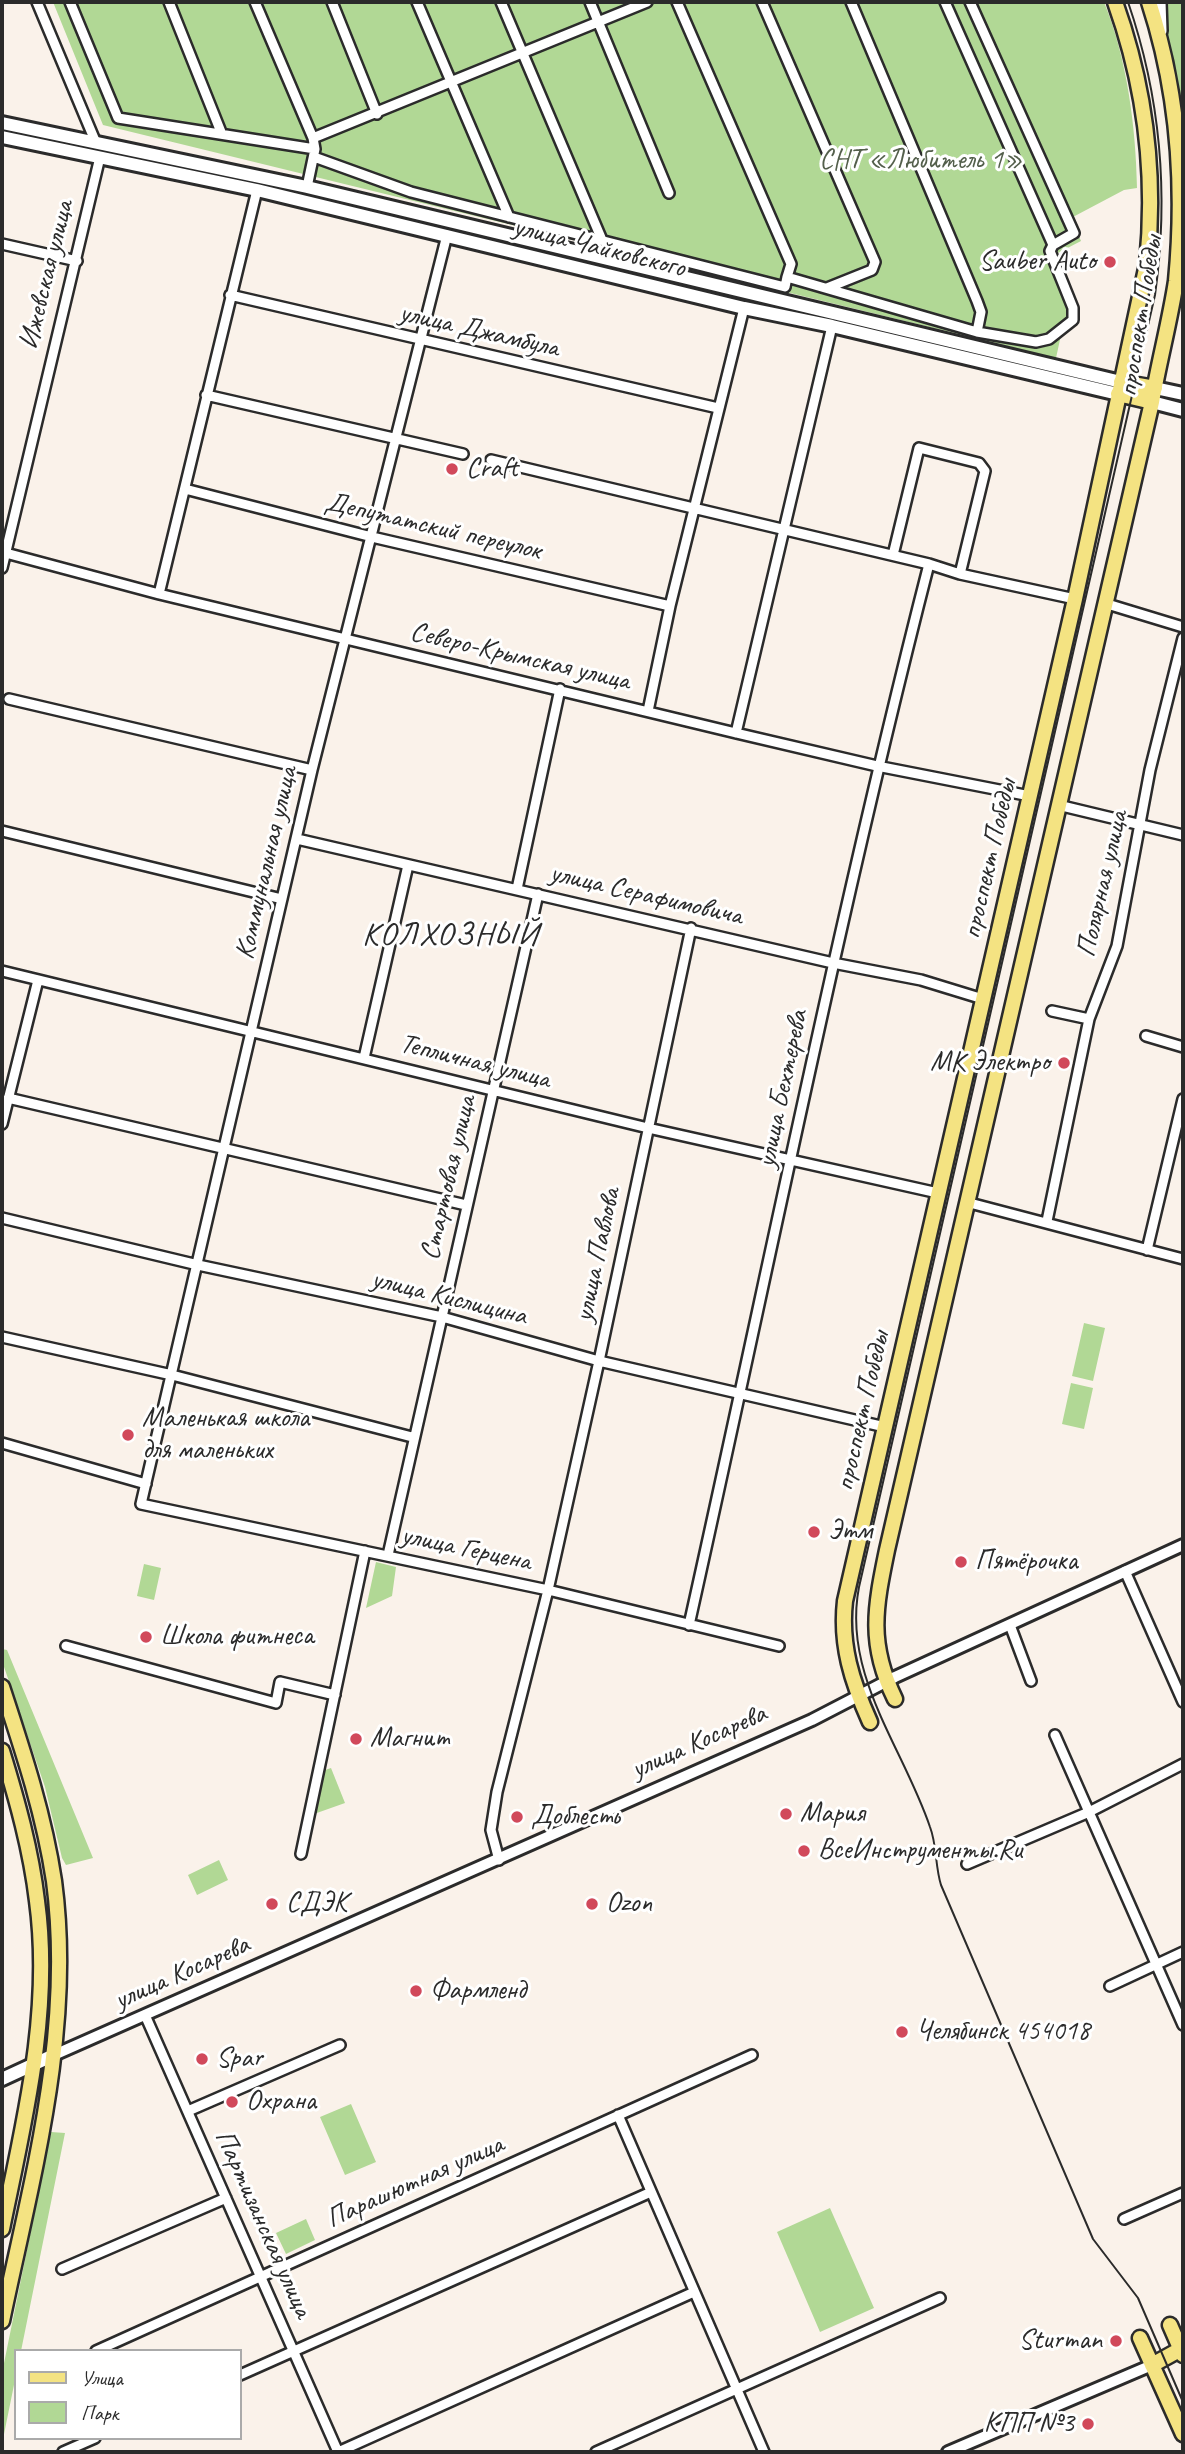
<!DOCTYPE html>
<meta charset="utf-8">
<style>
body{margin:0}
#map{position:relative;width:1185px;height:2454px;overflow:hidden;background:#faf2ea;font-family:Caveat,sans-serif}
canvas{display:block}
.frame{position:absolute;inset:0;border:4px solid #2b2b2b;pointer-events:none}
.legend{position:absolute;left:14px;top:2349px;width:228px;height:91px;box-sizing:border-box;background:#fff;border:2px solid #aaa;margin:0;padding:9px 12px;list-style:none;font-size:21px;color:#2b2b2b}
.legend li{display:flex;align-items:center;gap:14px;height:35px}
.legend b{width:35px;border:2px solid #aaa}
</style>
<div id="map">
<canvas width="1185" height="2454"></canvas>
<div class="frame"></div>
<ul class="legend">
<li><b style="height:9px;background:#f4e382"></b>Улица</li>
<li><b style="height:19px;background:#b1d895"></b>Парк</li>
</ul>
</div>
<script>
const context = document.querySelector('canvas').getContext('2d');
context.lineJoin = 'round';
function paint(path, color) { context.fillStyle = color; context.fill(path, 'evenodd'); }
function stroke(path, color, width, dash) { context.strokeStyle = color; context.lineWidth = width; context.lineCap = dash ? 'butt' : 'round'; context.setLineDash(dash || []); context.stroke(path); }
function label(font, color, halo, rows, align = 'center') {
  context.font = font + ' Caveat,sans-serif'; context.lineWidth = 6; context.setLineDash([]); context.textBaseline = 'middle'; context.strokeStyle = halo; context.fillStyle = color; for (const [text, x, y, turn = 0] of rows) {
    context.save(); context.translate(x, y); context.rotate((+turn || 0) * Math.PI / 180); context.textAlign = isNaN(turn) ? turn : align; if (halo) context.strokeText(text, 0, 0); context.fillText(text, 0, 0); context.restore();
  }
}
paint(new Path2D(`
 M53 2H1104C1127 58 1136 128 1137 188L1124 190 1071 218 1081 241 1054 255 1080 316 1079 322 1061 335 1056 358 103 125Z
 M1164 2 1183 3V138L1165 30Z
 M1084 1323 1105 1328 1093 1381 1072 1376Z
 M1071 1383 1093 1388 1084 1429 1062 1424Z
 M376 1562 396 1567 392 1596 366 1608Z
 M144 1564 161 1568 154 1600 137 1596Z
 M2 1649 7 1650 93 1858 66 1865 62 1858 45 1787 2 1661Z
 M331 1768 345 1803 314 1814 322 1771Z
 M219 1860 228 1880 197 1895 188 1875Z
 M351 2104 376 2162 345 2175 320 2117Z
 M51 2132 65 2133 21 2351H16V2375L2 2444V2373Z
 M830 2208 874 2308 820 2332 777 2232Z
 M306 2219 315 2240 286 2254 276 2233Z`), '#b1d895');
const minor = new Path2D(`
 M37 2 96 143
 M70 2 118 118 315 149
 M169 2 221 132
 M255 2 313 138 315 149 307 187
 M332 2 377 114
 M417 2 509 217
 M501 2 602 240
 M590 2 669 193
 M677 2 791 264 787 277
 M762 2 875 262 872 270 827 288
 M851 2 977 301 981 312 977 332
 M945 2 1053 245
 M970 2 1074 233 1053 245
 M1161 2 1162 31
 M313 138 647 2
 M314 157 411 192 785 287 787 277 977 332 1036 342 1049 339 1073 320V308L1050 251 1053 245
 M447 235 312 770 141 1504 548 1590 779 1646
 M2 244 77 261
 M230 295 718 408
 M206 395 463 454
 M491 460 929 564 960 574 1075 599
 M185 489 372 537 670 606
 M2 552 159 594 736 733 877 766 1030 796
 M893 555 919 448 979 463 985 471 960 574
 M2 568 100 157
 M159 594 257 190
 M1104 603 1183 627
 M9 699 312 770
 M648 711 670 606 744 308
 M736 733 832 326
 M1058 805 1183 835
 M2 831 282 899
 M297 839 833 963 921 980 983 999
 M517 889 560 689
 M2 971 648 1128 938 1193
 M1052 1011 1089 1019
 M1146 1036 1183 1047
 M364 1058 408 865
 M8 1098 466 1205
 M2 1124 38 980
 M966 1202 1183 1259
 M2 1218 198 1265 442 1317 599 1361 885 1427
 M1047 1221 1089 1019 1117 946 1150 770 1183 638
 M1147 1250 1183 1099
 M2 1337 172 1375 412 1437
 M2 1443 146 1484
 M388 1555 538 894
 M1125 1571 1183 1702
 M689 1625C768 1271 839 915 929 564
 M1010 1625 1031 1681
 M66 1646 276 1703 280 1682 335 1695
 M1055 1735 1183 2025
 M301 1854 365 1551
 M499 1860 491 1830 497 1792 548 1590 599 1361 691 928
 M967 1864 1089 1812 1183 1764
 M1110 1986 1183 1952
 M145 2015 338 2452
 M188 2111 340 2045
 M618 2115 764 2452
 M1124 2219 1183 2193
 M62 2269 226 2198
 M96 2351 752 2055
 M240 2375 651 2192
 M63 2452 95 2438
 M338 2452 694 2292
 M596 2452 940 2298`);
const tertiary = new Path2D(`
 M54 2055 812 1720 895 1677 1183 1545
 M948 2452 1152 2365`);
const secondary = new Path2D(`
 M2 123 307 187 1121 382
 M2 137 257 190 744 308 832 326 1118 394
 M1155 388 1183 394
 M1152 402 1183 410
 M2 2079 54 2055`);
const primary = new Path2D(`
 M1121 382 1155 388
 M1118 394 1152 402
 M2 1687C23 1751 44 1814 54 1881 74 2030 32 2177 2 2321
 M895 1699C868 1644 875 1608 887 1550L1152 402C1159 361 1170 321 1176 281 1185 187 1178 91 1149 2
 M870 1722C852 1682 840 1645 845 1601L1075 599 1147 264C1156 175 1145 86 1115 2
 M2 1751C17 1800 31 1850 37 1901 52 2011 24 2122 2 2229
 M1170 2325 1183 2355
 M1140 2338 1183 2434
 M1152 2365 1181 2349`);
stroke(minor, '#2b2b2b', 14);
stroke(tertiary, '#2b2b2b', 16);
stroke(secondary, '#2b2b2b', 18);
stroke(primary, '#2b2b2b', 19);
stroke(minor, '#fff', 9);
stroke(tertiary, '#fff', 10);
stroke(secondary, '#fff', 12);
stroke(primary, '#f4e382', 14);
stroke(new Path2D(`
 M1128 2C1161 98 1169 195 1155 295L859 1587C842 1675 903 1747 930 1827 937 1845 935 1866 941 1885L1093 2239 1138 2298 1183 2402`), '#2b2b2b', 2);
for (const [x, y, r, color] of [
 [1110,262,7,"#d1495b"],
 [452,469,7,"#d1495b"],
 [1064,1063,7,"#d1495b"],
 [128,1435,7,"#d1495b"],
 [814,1532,7,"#d1495b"],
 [961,1562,7,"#d1495b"],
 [146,1637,7,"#d1495b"],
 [356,1739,7,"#d1495b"],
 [786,1814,7,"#d1495b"],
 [517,1817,7,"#d1495b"],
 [804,1851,7,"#d1495b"],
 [272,1904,7,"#d1495b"],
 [592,1904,7,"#d1495b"],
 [416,1991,7,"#d1495b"],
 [902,2032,7,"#d1495b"],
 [202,2059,7,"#d1495b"],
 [232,2102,7,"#d1495b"],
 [1116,2341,7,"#d1495b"],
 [1088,2424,7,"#d1495b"]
]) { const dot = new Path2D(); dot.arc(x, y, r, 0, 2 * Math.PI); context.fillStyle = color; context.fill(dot); stroke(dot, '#fff', 2.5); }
label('28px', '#535f4b', '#fff', [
 ["СНТ «Любитель 1»",921,161]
]);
label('28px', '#2b2b2b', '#fff', [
 ["улица Чайковского",599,248,14],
 ["Ижевская улица",47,275,-76],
 ["проспект Победы",1141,316,-81],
 ["улица Джамбула",479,331,13],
 ["Депутатский переулок",433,527,13],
 ["Северо-Крымская улица",520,657,13],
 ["проспект Победы",990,859,-77],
 ["Коммунальная улица",267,863,-77],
 ["Полярная улица",1103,884,-77],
 ["улица Серафимовича",646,895,13],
 ["Тепличная улица",475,1062,14],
 ["улица Бехтерева",783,1089,-78],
 ["Стартовая улица",449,1178,-77],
 ["улица Павлова",598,1255,-78],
 ["улица Кислицина",449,1298,14],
 ["проспект Победы",863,1411,-77],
 ["улица Герцена",466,1549,12],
 ["улица Косарева",699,1742,-24],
 ["улица Косарева",182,1973,-24],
 ["Парашютная улица",415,2182,-24],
 ["Партизанская улица",263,2224,66]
]);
label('28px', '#2b2b2b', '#fff', [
 ["Sauber Auto",1096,262,"right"],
 ["Craft",466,469],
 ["МК Электро",1050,1063,"right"],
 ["Маленькая школа",142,1419],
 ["для маленьких",142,1451],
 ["Этм",828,1532],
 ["Пятёрочка",975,1562],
 ["Школа фитнеса",160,1637],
 ["Магнит",370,1739],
 ["Мария",800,1814],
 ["Доблесть",531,1817],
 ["ВсеИнструменты.Ru",818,1851],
 ["СДЭК",286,1904],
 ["Ozon",606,1904],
 ["Фармленд",430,1991],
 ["Челябинск 454018",916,2032],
 ["Spar",216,2059],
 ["Охрана",246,2102],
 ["Sturman",1102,2341,"right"],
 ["КПП №3",1074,2424,"right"]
], 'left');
context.letterSpacing = '2px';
label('32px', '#2b2b2b', '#fff', [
 ["КОЛХОЗНЫЙ",451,936]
]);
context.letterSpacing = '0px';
</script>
